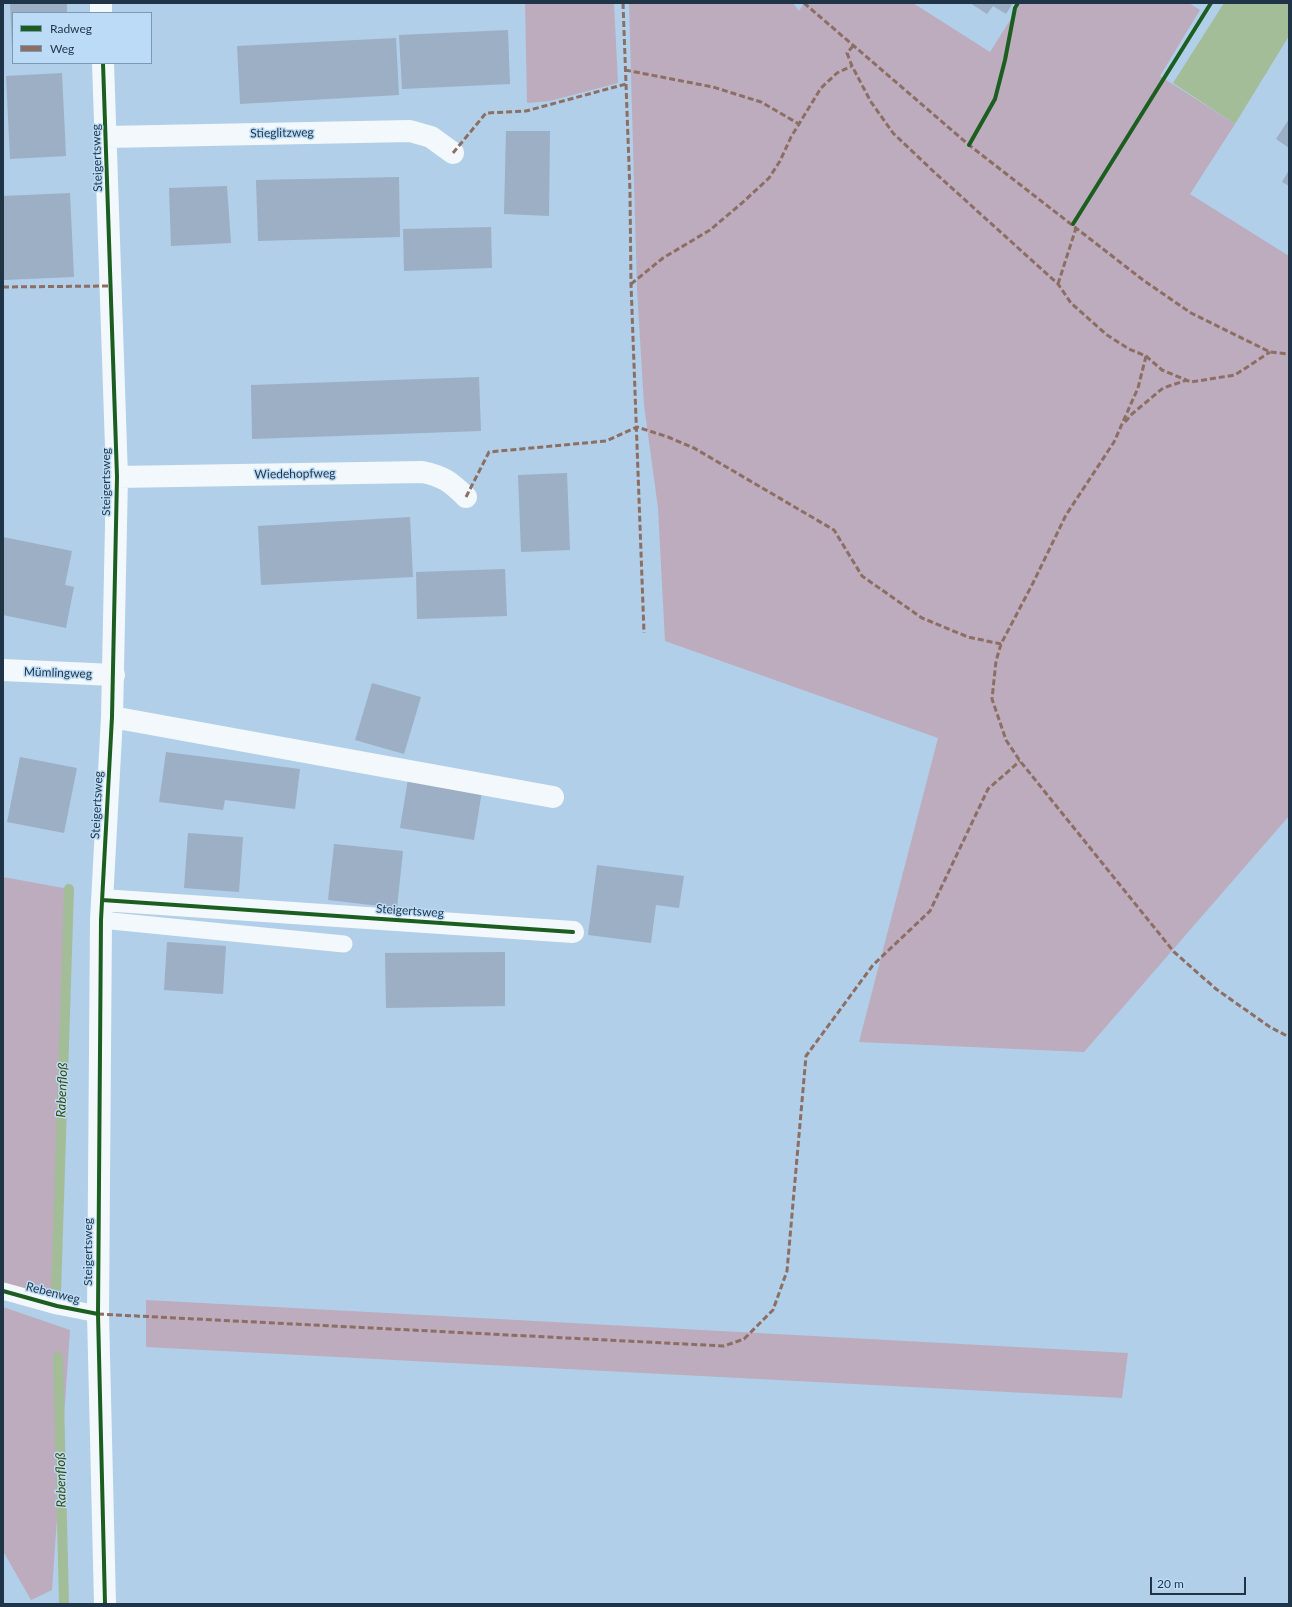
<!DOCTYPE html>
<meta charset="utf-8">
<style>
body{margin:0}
#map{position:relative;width:1292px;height:1607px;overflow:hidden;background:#b1cfe8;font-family:Lato,sans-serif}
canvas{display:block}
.frame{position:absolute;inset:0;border:4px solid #1f3547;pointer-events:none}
.legend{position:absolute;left:12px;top:12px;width:140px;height:52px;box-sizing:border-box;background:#bbdbf7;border:1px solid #7d99b1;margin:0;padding:5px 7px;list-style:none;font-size:12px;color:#1f3547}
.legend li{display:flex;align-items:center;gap:8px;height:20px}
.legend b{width:20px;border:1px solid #7d99b1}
.scale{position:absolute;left:1150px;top:1577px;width:96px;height:18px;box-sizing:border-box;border:2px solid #1f3547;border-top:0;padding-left:5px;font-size:12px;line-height:14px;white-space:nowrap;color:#1f3547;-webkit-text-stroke:3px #bbdbf7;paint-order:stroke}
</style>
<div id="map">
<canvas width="1292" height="1607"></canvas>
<div class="frame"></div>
<ul class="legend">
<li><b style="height:5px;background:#1b5e20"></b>Radweg</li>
<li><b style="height:5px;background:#8d6e63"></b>Weg</li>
</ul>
<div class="scale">20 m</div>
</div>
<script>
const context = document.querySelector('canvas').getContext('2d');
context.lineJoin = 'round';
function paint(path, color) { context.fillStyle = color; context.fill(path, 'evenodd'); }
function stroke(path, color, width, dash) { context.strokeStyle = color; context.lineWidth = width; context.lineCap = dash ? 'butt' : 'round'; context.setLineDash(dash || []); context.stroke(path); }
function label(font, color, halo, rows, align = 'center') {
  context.font = font + ' Lato,sans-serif'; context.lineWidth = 3; context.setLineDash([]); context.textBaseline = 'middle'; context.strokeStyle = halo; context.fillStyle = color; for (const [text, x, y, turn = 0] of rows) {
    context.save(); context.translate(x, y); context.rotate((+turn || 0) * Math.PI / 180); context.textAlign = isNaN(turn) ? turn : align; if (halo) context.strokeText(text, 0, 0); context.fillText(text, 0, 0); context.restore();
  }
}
paint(new Path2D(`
 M525 3H614L618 83 550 101 527 103Z
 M629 3H793L799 11 804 3H913L990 52 1021 3H1189L1200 10 1160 76 1235 124 1190 194 1289 256V816L1084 1052 859 1042 938 738 665 641 658 508 644 405 637 289Z
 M3 877 69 889 56 1292 57 1306 3 1291Z
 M146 1300 1128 1353 1122 1398 146 1347Z
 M3 1307 70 1330 52 1590 31 1600 3 1551Z`), '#bcacbe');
paint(new Path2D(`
 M1224 3H1289V36L1235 124 1173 83Z`), '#a3bd98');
stroke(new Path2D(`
 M56 1292 69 889
 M58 1357 64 1604`), '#a3bd98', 10);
paint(new Path2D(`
 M10 3H67V13H13V50H12Z
 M970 3H1013L1006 14 993 6 987 14Z
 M508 30 510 84 402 89 399 35Z
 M396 38 399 95 240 104 237 46Z
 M62 73 66 156 10 159 6 76Z
 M1289 119V148L1276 139Z
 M506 131H550L549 216 504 214Z
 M1289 170V186L1282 182Z
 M399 177 400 237 258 241 256 180Z
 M227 186 231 243 171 246 169 188Z
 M70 193 74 277 4 280 3 196Z
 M491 227 492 268 404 271 403 229Z
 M479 377 481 431 252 439 251 385Z
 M567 473 570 550 521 552 518 475Z
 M410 517 413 577 261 585 258 526Z
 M3 537 72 551 65 585 74 587 66 628 3 615Z
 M505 569 507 616 417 619 416 572Z
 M372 683 421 697 404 754 355 740Z
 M166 752 300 769 295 809 225 800 223 810 159 802Z
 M20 757 77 768 64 833 7 822Z
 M408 779 482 791 474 840 400 828Z
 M188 833 243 837 239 892 184 888Z
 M334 844 403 851 397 908 328 900Z
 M597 865 684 876 679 908 656 905 651 943 588 935Z
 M167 942 226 946 223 994 164 990Z
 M505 952V1006L386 1008 385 953Z`), '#9cafc5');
stroke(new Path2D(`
 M101 920 344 944
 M3 1291 57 1306 98 1314`), '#f3f8fc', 17);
stroke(new Path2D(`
 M101 3V13
 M103 63 117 477 112 717 101 920 98 1314 105 1604
 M106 137 410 131 431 137 453 153
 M117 477 422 472C443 476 451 482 466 497
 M3 670 114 675
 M112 717 553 797
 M102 900 573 932`), '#f3f8fc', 22);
stroke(new Path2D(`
 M623 3 630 192 631 284 644 633
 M804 3 969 145 1143 280 1191 313 1270 352 1289 354
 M853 46 847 53 852 66 871 102 893 133 933 171 1058 284 1071 303 1107 335 1129 349 1146 356 1162 370 1191 382 1235 375 1270 352
 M625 70 713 87 761 102 799 124
 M453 153 486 113 526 111 626 84
 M631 284 663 258 710 230 742 203 769 178 780 161 791 137 821 88 837 73 852 66
 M1058 284 1076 228
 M3 287 111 286
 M1146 356 1138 388 1114 442 1066 515 1033 583 1001 644 996 661 992 699 1006 740 1020 761 1174 952 1216 989 1270 1027 1289 1037
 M1125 422 1132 414 1163 388 1187 380
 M466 497 489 452 606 441 637 427 668 437 694 448 834 530 862 576 922 618 968 637 1001 644
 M98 1314 724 1346 744 1339 773 1310 787 1271 806 1056 873 965 930 911 988 789 1020 761`), '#8d6e63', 3, [6, 3]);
stroke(new Path2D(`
 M103 63 117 477 112 717 101 920 98 1314 105 1604
 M969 145 995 99 1005 60 1015 8 1018 3
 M1073 224 1211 3
 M102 900 573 932
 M3 1291 57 1306 98 1314`), '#1b5e20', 4);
label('12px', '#1f3547', '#bbdbf7', [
 ["Stieglitzweg",282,133,-1],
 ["Steigertsweg",97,158,-92],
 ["Wiedehopfweg",295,474,-1],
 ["Steigertsweg",106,482,-90],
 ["Mümlingweg",58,673,2],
 ["Steigertsweg",97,805,-87],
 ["Steigertsweg",410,911,4],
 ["Steigertsweg",88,1252,-90],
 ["Rebenweg",53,1293,14]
]);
label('italic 13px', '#354a00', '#bbdbf7', [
 ["Rabenfloß",62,1090,-88],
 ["Rabenfloß",61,1480,-91]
]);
</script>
